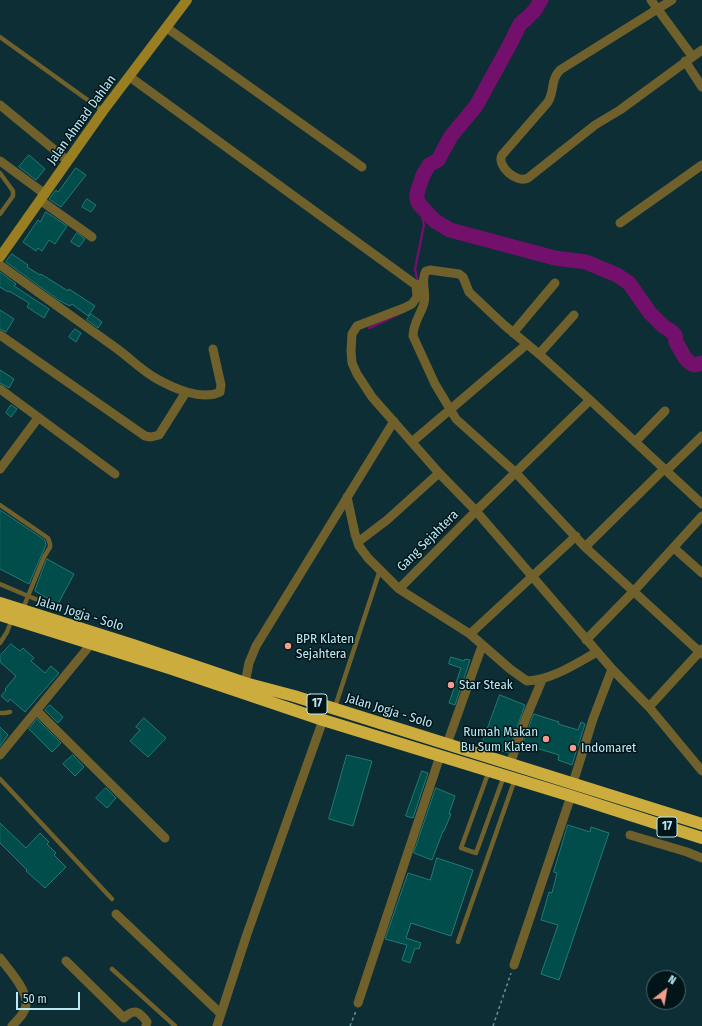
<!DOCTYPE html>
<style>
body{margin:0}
#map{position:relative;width:702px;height:1026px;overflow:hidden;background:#0c2e34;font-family:"Fira Sans Condensed",sans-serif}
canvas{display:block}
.north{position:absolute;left:646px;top:970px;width:40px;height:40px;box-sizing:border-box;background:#011519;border:1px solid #4b6a70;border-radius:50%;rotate:31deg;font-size:11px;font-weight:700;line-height:16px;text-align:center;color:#bbe9f3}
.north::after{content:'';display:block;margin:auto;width:14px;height:18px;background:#f49d8c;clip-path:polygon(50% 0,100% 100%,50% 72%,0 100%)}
.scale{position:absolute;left:16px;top:992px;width:64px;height:18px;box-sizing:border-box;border:2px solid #bbe9f3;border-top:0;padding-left:5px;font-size:12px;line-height:14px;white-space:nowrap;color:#bbe9f3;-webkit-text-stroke:3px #011519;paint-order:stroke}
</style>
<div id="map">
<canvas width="702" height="1026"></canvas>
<div class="north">N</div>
<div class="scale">50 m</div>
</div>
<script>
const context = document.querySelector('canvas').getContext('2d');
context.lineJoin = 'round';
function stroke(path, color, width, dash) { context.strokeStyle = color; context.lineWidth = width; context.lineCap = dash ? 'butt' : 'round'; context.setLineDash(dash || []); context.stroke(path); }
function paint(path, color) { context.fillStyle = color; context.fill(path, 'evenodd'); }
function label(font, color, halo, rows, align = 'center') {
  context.font = font + ' "Fira Sans Condensed",sans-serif'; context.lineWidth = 3; context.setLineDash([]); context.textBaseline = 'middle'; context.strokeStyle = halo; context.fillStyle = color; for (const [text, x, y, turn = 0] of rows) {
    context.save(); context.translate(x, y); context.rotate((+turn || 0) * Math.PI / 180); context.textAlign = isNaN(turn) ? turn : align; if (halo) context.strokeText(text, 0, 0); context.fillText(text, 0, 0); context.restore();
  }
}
stroke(new Path2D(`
 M418 283 415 269 424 225 419 204
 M369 328 399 314`), '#73106b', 2.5);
stroke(new Path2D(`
 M541 0 535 10 526 19 520 24 509 46 476 106 451 136 438 160 429 165 423 175 417 193V199L419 204 435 221 450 230 555 258 586 262 617 275 629 283 650 313 663 326 671 331 675 335 676 342 685 358 690 363 695 365 702 363`), '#73106b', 15);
const building = new Path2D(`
 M29 155 45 169 36 180 19 167Z
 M76 168 86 175 61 207 49 199 56 190 58 192Z
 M87 199 96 205 91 212 82 207Z
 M46 212 67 226 55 244 49 240 42 251 38 248 36 251 23 242 38 220 40 222Z
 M77 233 85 239 79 247 71 242Z
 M12 254 28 265 27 267 40 275 41 274 68 291 69 289 95 306 88 316 72 304 70 306 60 301 6 262Z
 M0 272 16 284 14 286 49 309 44 318 27 307 29 303 9 291 8 292 0 287Z
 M0 310 14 319 6 332 0 329Z
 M91 314 102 322 98 328 87 320Z
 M75 329 81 333 76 342 69 337Z
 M0 370 14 379 9 388 0 383Z
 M11 405 17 409 11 417 6 413Z
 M0 510 45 540 46 545 29 584 0 569Z
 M47 559 74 574 58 604 35 591Z
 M11 644 20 651 23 648 34 658 31 661 45 673 51 666 59 673 25 712 10 699 8 702 1 696 6 690 5 689 16 676 0 662V656Z
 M451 657 464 661 465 659 470 660 455 705 449 703 461 668 449 664Z
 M500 695 525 705 508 753 482 744Z
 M50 705 63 717 58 723 45 710Z
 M534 714 559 722 558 724 578 730 581 722 585 724 572 765 558 760 559 755 523 744Z
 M144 718 166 738 148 757 130 741 140 730 136 727Z
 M37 719 61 743 52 752 29 729Z
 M0 727 8 735 0 746Z
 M73 755 84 767 75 776 63 764Z
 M347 755 372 761 353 826 329 819Z
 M422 771 428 773 413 818 406 816Z
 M106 788 116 798 107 808 96 798Z
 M436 788 455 796 449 814H451L444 831H443L432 860 414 853Z
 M0 823 26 848 40 833 49 842 47 844 56 853 54 855 66 867 45 888 26 871 27 870 0 843Z
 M568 825 590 832 591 827 609 833 559 980 541 974 558 925 541 920 549 892 552 893 557 873 554 872Z
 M437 858 473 870 451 936 411 923 406 938 421 943 419 949 415 948 410 963 402 960 407 945 385 939 408 873 430 880Z`);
paint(building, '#004d4b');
stroke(building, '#237a77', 1);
stroke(new Path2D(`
 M350 1026 356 1011
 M493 1026 511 973`), '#689099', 1.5, [3, 3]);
stroke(new Path2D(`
 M0 37 103 111
 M0 173 13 191V196L0 214
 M0 505 48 538 50 544V547L44 557 28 596 48 604
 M0 584 28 596 23 609
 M0 643 7 632 12 619
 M335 707 380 570
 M0 713H5L10 712
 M489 771 461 848 476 853 504 776
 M0 779 112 899
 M458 942 515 779
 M112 969 175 1026`), '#70602c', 4.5);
stroke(new Path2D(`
 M651 0 692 56
 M672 0 560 70C550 81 555 90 548 102L502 155C496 166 517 184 528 178L595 125 620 110 702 50
 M167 28 362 167
 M685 61 702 87
 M130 77 416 285 421 284
 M0 105 68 161
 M0 161 45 194
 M40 200 92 237
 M620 223 702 165
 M0 265C39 293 77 320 116 348 130 358 142 371 157 379 173 388 202 401 220 392L221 385 213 349
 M416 285 417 297 412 304 404 308 357 326 352 334 351 351 352 363 357 374 372 397 439 473 476 511 612 669 649 707 702 771
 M513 333 555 283
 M0 335 145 436 151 437 159 435 186 392
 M539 354 574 315
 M0 389 115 474
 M412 442 527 344
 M635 442 665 411
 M0 469 38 418
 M666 471 702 436
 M347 497 355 534 359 546 368 558 399 589 470 634 510 669 527 681C552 680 575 664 597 652
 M702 504 590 400 539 354 504 325 469 292 463 277 459 274 430 270 426 271C420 280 427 293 424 303 421 314 413 323 413 336L435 384 456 419 515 472 585 547 702 654
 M358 542 387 520 439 473
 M585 547 664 469
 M674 548 702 573
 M399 589 476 511 590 400
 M470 634 576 536
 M586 640 634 591 702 516
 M245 683 249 663 256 646 394 421
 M649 707 702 649
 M37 711 165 838
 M447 744 482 646
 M0 755 91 644
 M510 764 526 718 542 680
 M573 783 593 719 612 669
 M630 835 687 852 702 858
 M116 914 221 1014
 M0 958C8 969 28 990 26 1005 25 1014 17 1020 12 1026
 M66 961 124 1018C134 1008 139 1011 147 1022L146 1026
 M514 965 571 796
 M358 1003 440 756
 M217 1026 247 934 323 720`), '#70602c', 9);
stroke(new Path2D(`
 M0 257 103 111 187 0`), '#997e22', 10);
stroke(new Path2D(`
 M0 603 133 645 245 683 294 696 702 824
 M0 615 169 668 323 720 571 796 702 838`), '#cdac3e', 12);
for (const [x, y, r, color] of [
 [288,646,4,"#f49d8c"],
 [451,685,4,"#f49d8c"],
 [546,739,4,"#f49d8c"],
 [573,748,4,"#f49d8c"]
]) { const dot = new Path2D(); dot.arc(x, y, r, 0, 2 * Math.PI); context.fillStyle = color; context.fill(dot); stroke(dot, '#011519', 1.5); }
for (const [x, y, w] of [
 [317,704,20],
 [667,827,20]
]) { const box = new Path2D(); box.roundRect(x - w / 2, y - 10, w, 20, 3); context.fillStyle = '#011519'; context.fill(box); stroke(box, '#bbe9f3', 1); }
label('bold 12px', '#bbe9f3', null, [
 ["17",317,704],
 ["17",667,827]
]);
label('13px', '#bbe9f3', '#011519', [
 ["Jalan Ahmad Dahlan",82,120,-54],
 ["Gang Sejahtera",428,541,-45],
 ["Jalan Jogja - Solo",80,614,17],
 ["Jalan Jogja - Solo",389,711,17]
]);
label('13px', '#bbe9f3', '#011519', [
 ["BPR Klaten",296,639],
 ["Sejahtera",296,654],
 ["Star Steak",459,685],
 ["Rumah Makan",538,732,"right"],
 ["Bu Sum Klaten",538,747,"right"],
 ["Indomaret",581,748]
], 'left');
</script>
